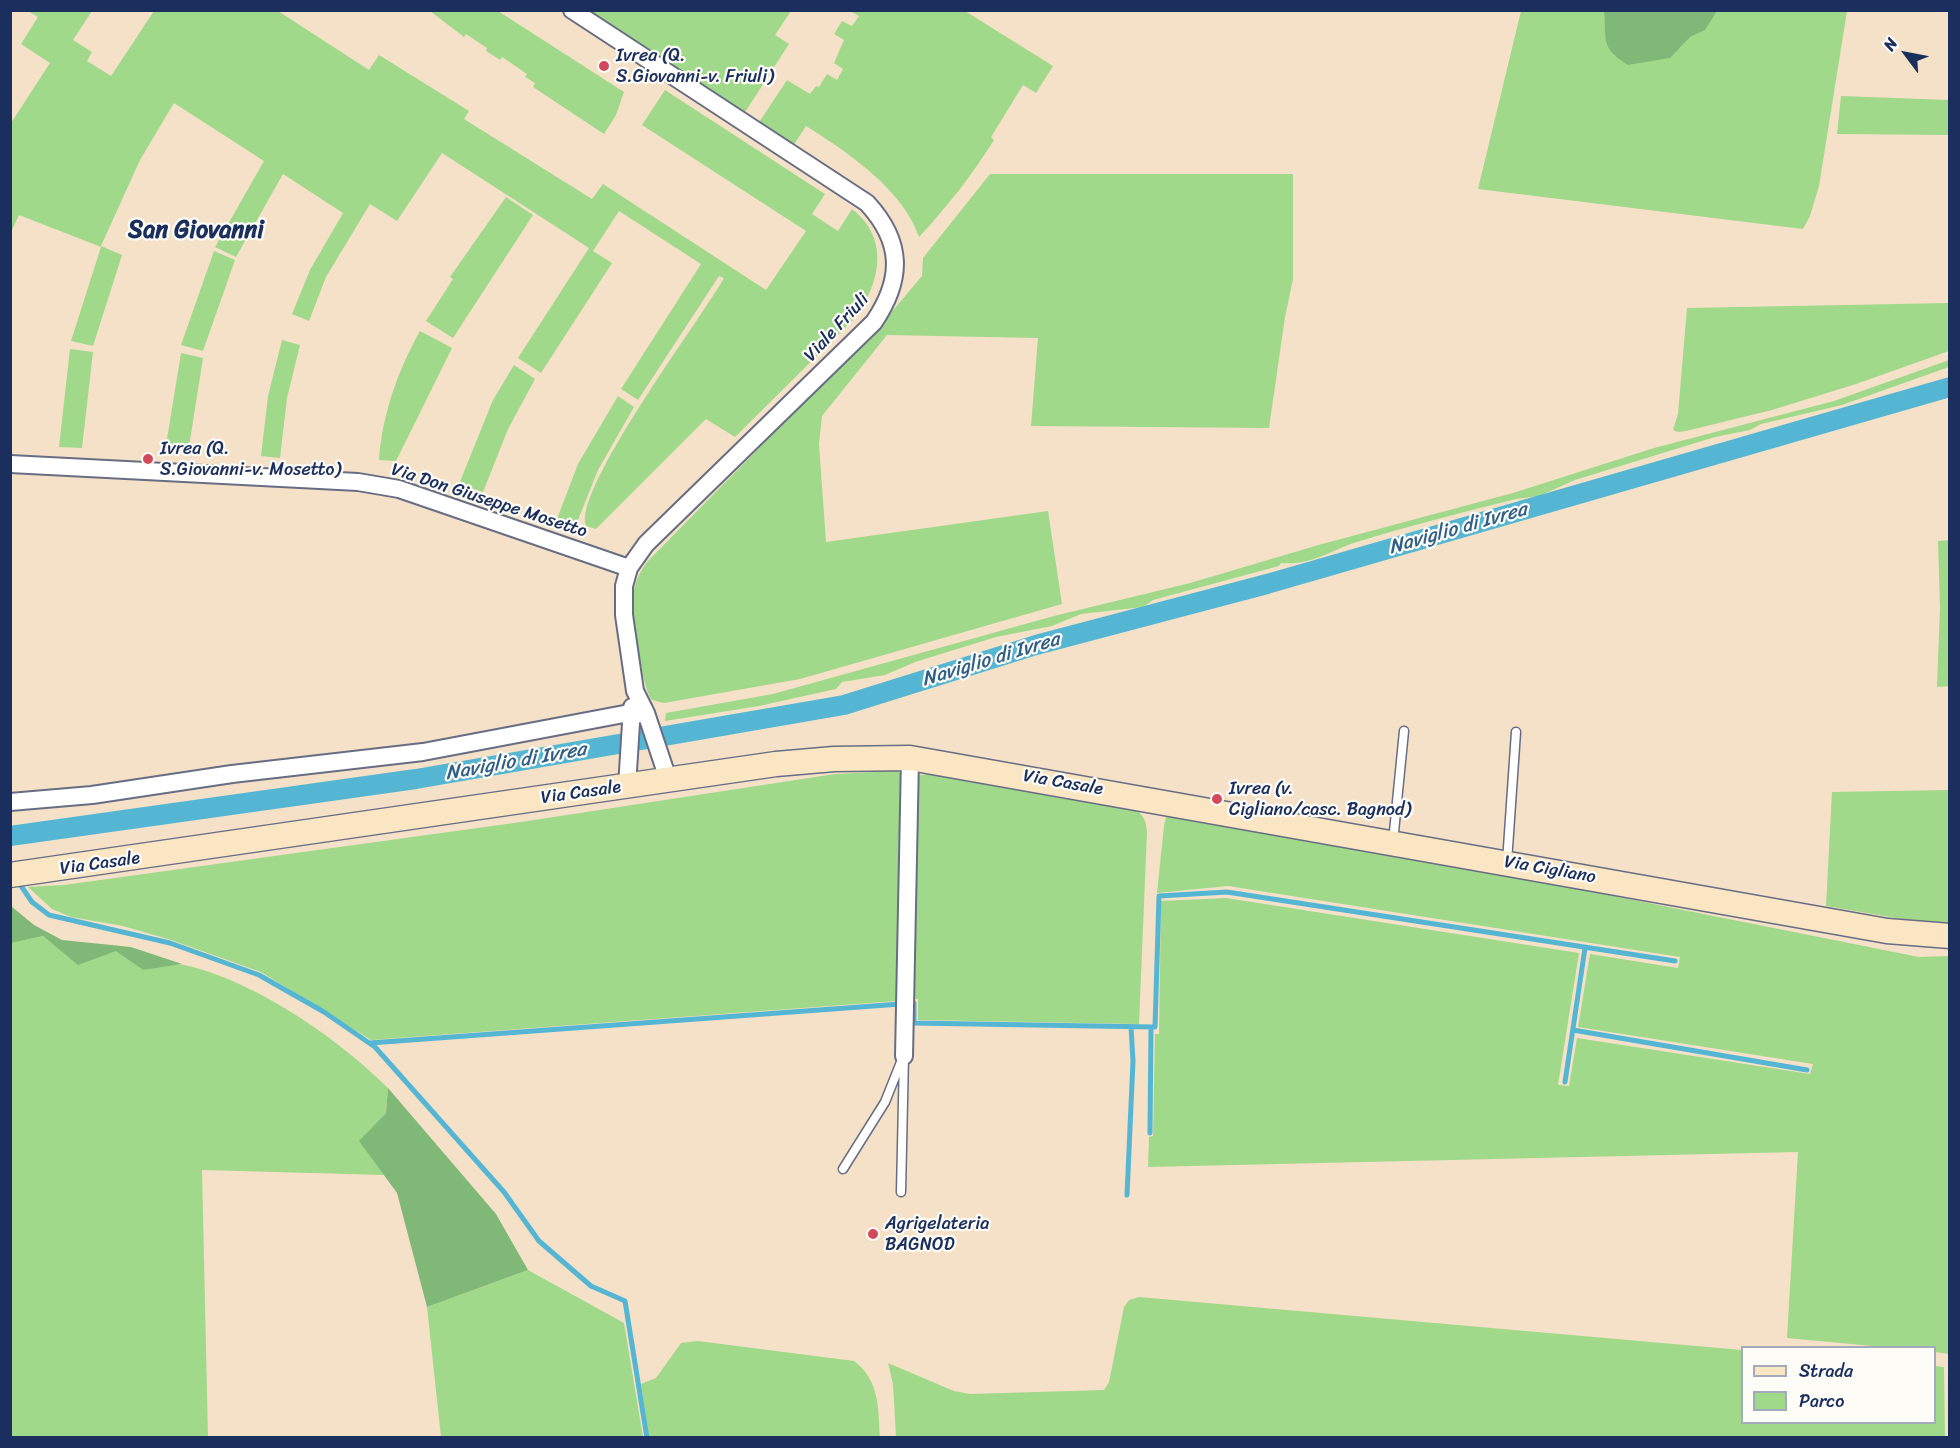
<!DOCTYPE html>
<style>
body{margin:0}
#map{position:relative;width:1960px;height:1448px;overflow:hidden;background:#f4e1c7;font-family:Sriracha,sans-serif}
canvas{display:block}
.frame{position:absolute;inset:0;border:12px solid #1b2f5e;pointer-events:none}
.legend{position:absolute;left:1741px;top:1346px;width:195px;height:78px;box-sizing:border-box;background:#fdfcf7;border:2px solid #a3aaba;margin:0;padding:8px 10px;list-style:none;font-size:18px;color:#1b2f5e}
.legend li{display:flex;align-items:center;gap:12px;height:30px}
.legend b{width:30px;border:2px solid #a3aaba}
.north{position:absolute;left:1876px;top:24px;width:60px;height:60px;-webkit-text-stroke:4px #fdfcf7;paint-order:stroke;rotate:302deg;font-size:16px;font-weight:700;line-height:24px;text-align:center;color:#1b2f5e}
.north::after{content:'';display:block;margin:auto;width:21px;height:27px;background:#1b2f5e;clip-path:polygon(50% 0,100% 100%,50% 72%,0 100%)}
</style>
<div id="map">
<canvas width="1960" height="1448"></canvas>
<div class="frame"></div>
<ul class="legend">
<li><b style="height:8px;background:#fbe6c4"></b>Strada</li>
<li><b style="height:16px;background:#a1d98b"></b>Parco</li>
</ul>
<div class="north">N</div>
</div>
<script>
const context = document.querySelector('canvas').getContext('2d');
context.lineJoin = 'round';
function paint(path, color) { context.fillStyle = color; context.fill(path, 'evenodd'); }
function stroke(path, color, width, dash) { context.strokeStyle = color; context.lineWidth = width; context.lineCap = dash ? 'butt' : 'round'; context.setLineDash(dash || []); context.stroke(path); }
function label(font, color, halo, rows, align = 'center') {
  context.font = font + ' Sriracha,sans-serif'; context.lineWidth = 4.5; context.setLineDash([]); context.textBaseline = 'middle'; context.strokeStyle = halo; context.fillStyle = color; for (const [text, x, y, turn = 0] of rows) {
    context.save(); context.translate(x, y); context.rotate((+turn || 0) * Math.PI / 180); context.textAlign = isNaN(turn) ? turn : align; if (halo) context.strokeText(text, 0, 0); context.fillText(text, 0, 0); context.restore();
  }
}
paint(new Path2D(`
 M278 11 369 70 379 55 469 111 464 119 592 199 603 184 766 290 806 231 642 125 665 90 825 194 812 214 838 231 852 209C890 239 880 281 857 316L735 437 706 419 596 529 586 526C572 491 701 319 724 278L719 276 638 400 621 389 701 264 619 211 593 251 612 263 541 373 518 358 589 248 442 153 397 221 370 204 326 277 309 321 292 314 310 270 343 213 283 174 236 257 215 247 264 161 174 103 140 160 101 246 122 255 93 346 71 341 101 247 19 215 11 232V123L50 63 21 44 38 17 28 11H92L73 40 92 52 87 61 111 76 154 11Z
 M430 11H498L624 92 616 115 604 134 533 87 535 83 525 77 527 74 502 57 500 60 486 51 487 48 466 34 464 37Z
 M578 11H791L775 35 789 44 742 117Z
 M850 11H965L1053 66 1036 93 1023 85 991 137 994 140C972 175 947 207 919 237 903 189 847 152 806 126L793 146 758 124 787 80 810 94 816 86 819 87 827 74 837 80 843 69 834 63 844 40 834 34 842 21 852 26 859 16Z
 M1521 11H1847L1819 186 1810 216 1803 229 1478 189Z
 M1841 96 1949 100V135L1837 134Z
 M990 174H1293V279L1285 317 1269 428 1031 426 1038 338 887 335 822 416 819 444 826 542 1048 511 1062 604 800 679 664 703 652 700C642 688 631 613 633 596 634 583 640 572 647 562L884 321 922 276 923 258Z
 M506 197 533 215 453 338 426 321 453 279 450 277Z
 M214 251 235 260 203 351 181 345Z
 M1949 303V351L1856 384 1772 410 1686 431 1678 432 1673 430 1678 414 1687 308Z
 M420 331 452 348 396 461 379 460C382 415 398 370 420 331Z
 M282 340 300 345 287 398 280 458 261 456 268 396Z
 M70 349 93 352 82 448 59 447Z
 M181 353 203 358 188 453 165 451Z
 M1949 360V367L1842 405 1761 424 1750 430 1715 437 1575 480 1539 496 1516 499C1464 512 1412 525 1360 541 1333 549 1311 566 1281 563L1279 566 1153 600 1143 607 1081 614 1052 626 996 637 915 662 885 675 842 682 836 689 759 706 665 721 666 713 773 694 1054 616 1190 583 1322 544 1513 493 1654 448 1834 401Z
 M514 365 535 379 508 429 483 492 459 484 493 400Z
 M618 396 634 407 598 470 576 525 557 519 578 464Z
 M1949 540V686L1937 687 1940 607 1938 541Z
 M898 771 903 776 897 1001 371 1040 261 972 171 940 123 926 71 917 52 909 28 887 64 885 521 822 835 774Z
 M938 774 1128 805C1141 813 1146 816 1147 832L1139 1024 918 1020V999H911L917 787 920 775Z
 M1949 790V924L1925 923 1826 906 1832 792Z
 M1172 812 1313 836 1919 957 1949 956V1354L1935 1352 1934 1348 1883 1347 1787 1338 1798 1152 1148 1167 1149 1137 1153 1136 1155 1034H1159L1161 901 1226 898 1579 953 1558 1085 1569 1086 1577 1038 1810 1074 1813 1064 1578 1027 1590 954 1678 968 1680 957 1228 886 1157 893 1164 826 1166 817Z
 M43 936 78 964 117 950 143 970C155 968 173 962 184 965 254 980 339 1039 388 1088L386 1113 360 1141 384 1175 202 1170 208 1437H11L10 943Z
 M528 1270 624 1323 643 1437H441L427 1307Z
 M1139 1297 1742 1350V1422H1934L1935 1366 1944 1367 1945 1437H896L893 1384 888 1363 954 1391 970 1394 1104 1390 1109 1382 1124 1307 1129 1300Z
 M698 1341 854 1361C880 1380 878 1409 880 1437H649L641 1384 656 1378 681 1343Z`), '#a1d98b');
paint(new Path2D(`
 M1604 11V10L1717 11 1705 30 1690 37 1670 58 1628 65C1599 47 1607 39 1604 11Z
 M11 906 34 925 62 940 131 947 182 964 143 970 116 951 78 965 43 936 11 943Z
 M388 1088 496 1214 528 1270 427 1307 397 1193 359 1141 386 1113Z`), '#80b977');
stroke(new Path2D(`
 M17 880 32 902 49 915 170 943 259 975 324 1012 375 1047 504 1192 539 1241 591 1286 625 1301 647 1438
 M1573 1030 1807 1070
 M370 1043 914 1003V1023L1155 1027 1159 896 1227 892 1675 961
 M1565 1082 1585 948
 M1150 1133 1151 1027
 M1127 1195 1133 1061 1131 1027`), '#55b6d4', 5);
stroke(new Path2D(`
 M10 836 416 779 844 705 1036 645 1267 584 1950 387`), '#55b6d4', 20);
const lane = new Path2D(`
 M1393 842 1404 731
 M1507 862 1516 732
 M843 1169 885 1102 901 1062
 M901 1192 904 1056`);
const street = new Path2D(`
 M572 10 867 203C903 242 903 279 874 322L646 544 629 568 624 586V615L635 691 646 713 668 779
 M10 464 358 482 399 489 629 568
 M627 787 632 707
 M10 802 92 795 232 774 423 752 624 714 631 716 646 713
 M904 1056 910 758`);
const secondary = new Path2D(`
 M10 875 776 764 834 759 910 758 1887 931 1950 936`);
stroke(lane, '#676d83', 11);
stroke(street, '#676d83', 20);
stroke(secondary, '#676d83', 27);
stroke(lane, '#fff', 8);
stroke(street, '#fff', 16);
stroke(secondary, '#fbe6c4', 24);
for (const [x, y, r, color] of [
 [604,66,6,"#d1495b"],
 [148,459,6,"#d1495b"],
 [1217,799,6,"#d1495b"],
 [873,1234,6,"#d1495b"]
]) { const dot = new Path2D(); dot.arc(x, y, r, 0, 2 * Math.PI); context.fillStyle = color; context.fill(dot); stroke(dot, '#fdfcf7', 2); }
label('18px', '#1b2f5e', '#fdfcf7', [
 ["Ivrea (Q.",616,56],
 ["S.Giovanni-v. Friuli)",616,77],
 ["Ivrea (Q.",160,449],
 ["S.Giovanni-v. Mosetto)",160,470],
 ["Ivrea (v.",1229,789],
 ["Cigliano/casc. Bagnod)",1229,810],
 ["Agrigelateria",885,1224],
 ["BAGNOD",885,1245]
], 'left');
label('18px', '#1b2f5e', '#fdfcf7', [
 ["Viale Friuli",837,328,-47],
 ["Via Don Giuseppe Mosetto",489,501,18],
 ["Via Casale",1063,783,10],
 ["Via Casale",581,793,-8],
 ["Via Casale",100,864,-8],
 ["Via Cigliano",1550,870,10]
]);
label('italic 20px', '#2f5e87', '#fdfcf7', [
 ["Naviglio di Ivrea",1458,529,-16],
 ["Naviglio di Ivrea",991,660,-17],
 ["Naviglio di Ivrea",516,762,-10]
]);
label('bold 24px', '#1b2f5e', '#fdfcf7', [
 ["San Giovanni",196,231]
]);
</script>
